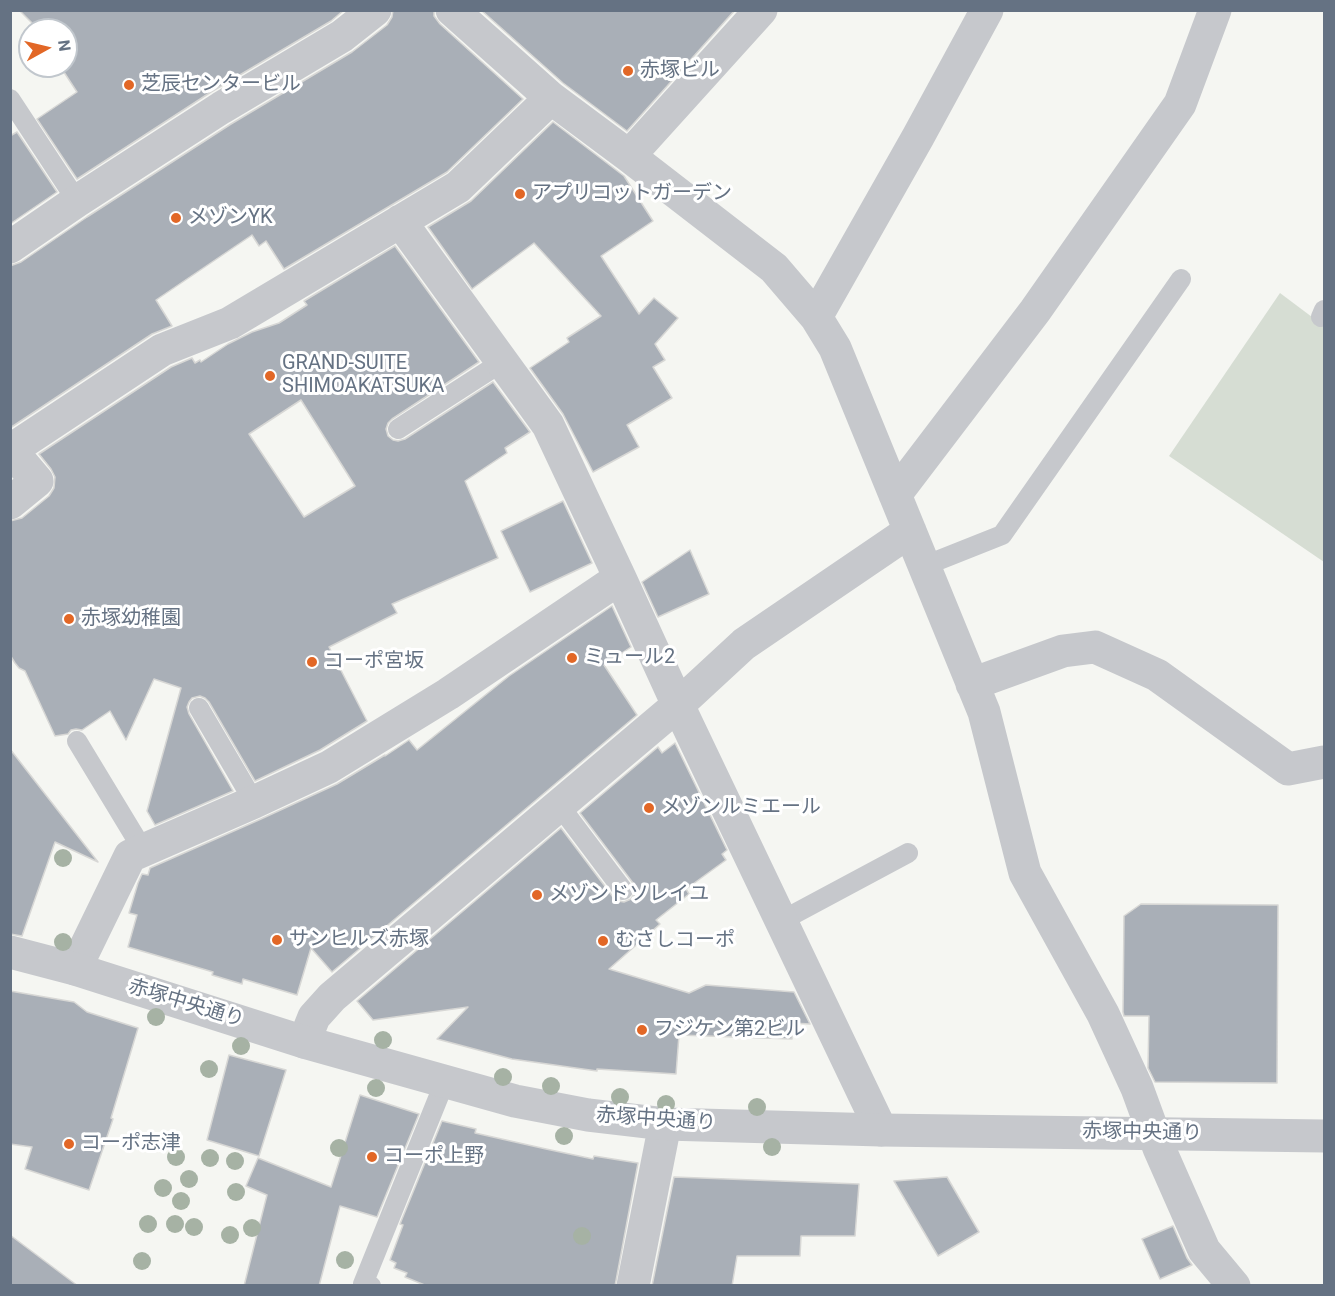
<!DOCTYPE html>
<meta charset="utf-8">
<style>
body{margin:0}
#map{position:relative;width:1335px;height:1296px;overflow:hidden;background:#f5f6f2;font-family:Roboto,sans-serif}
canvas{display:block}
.frame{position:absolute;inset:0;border:12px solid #657283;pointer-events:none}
.north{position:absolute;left:18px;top:18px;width:60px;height:60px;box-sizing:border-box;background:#fff;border:2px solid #c1c7cd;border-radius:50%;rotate:82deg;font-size:16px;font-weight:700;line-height:24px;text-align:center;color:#657283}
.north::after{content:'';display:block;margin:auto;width:21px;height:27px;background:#e26726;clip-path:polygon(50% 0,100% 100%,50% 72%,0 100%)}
</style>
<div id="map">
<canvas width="1335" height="1296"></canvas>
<div class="frame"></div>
<div class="north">N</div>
</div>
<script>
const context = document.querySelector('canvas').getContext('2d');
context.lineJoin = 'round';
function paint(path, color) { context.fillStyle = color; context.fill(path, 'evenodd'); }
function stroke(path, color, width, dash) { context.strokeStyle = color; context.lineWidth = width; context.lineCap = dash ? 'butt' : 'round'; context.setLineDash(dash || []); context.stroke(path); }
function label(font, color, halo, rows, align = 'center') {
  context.font = font + ' Roboto,"Noto Sans JP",sans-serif'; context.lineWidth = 6; context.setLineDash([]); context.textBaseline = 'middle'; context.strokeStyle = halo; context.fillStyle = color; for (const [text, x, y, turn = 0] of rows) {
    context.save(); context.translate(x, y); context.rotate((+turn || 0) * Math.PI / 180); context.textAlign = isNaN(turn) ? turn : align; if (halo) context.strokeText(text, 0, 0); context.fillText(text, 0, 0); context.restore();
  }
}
paint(new Path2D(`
 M1280 293 1324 326V562L1169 456Z`), '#d6ddd3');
const building = new Path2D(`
 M19 10H344L331 21 211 92 77 179 37 119 77 92 60 66H66V30H39Z
 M393 10H434V16L440 24 523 99 447 172 284 269 266 241 259 246 252 235 156 300 172 326 152 334 10 428V266L21 262 87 217 231 124 352 52 387 25 392 17Z
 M481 10H735L627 131 563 83Z
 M553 122 624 176 653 221 601 256 639 314 654 298 678 318 655 344 665 360 653 367 672 398 627 425 639 447 593 472 563 414 530 368 569 342 567 338 601 316 534 243 472 289 428 227 471 201Z
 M17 132 57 192 10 224V136Z
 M395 246 479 362 392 419 388 423 386 429 388 436 393 440 398 441 405 439 493 382 530 432 505 448 507 453 465 481 498 558 392 604 397 613 329 647 367 721 320 750 255 781 209 702 205 698 200 696 192 698 189 702 187 707 189 714 233 791 155 825 147 811 181 688 154 679 126 740 110 711 82 730 76 729 71 730 68 734 55 736 25 671 19 668 15 663 10 655V521L22 518 49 496 54 488 55 477 51 469 39 454 171 367 192 358 195 363 200 360 201 362 228 344 252 332 279 323 307 305 304 301ZM301 400 355 486 304 517 249 434Z
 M563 501 592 563 530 592 501 531Z
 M690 550 709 594 658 617 642 582Z
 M612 606 631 647 604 665 637 715 332 972 311 948 297 995 243 979 242 984 212 975 213 972 128 947 137 915 129 913 138 883 142 874 148 875 150 868 261 819 337 784 385 755V756L409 740 417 750 509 676Z
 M675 743 727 850 722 854 726 860 686 889 689 894 656 920 660 924 609 969 689 993 706 985 794 992 810 1024 792 1023V1039L679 1035 676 1074 597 1069V1071L512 1059 437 1039 468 1007 373 1020 357 1001 561 828 613 897 618 901 624 902 631 899 634 894 635 888 633 883 580 813 658 747 662 753Z
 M10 749 98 862 55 842 22 936 10 934Z
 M1141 904 1278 905 1277 1083 1155 1082 1148 1068 1149 1016H1124L1123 1012 1124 916Z
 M10 991 74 1002 87 1012 138 1028 111 1118 113 1119 89 1190 25 1169 32 1147 10 1144Z
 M229 1055 286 1070 259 1156 207 1140Z
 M360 1095 419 1114 377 1217 340 1206 319 1286H244L267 1195 246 1186 258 1158 331 1187Z
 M442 1121 476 1129 475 1133 546 1149 593 1159 594 1156 638 1163 615 1286H427L405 1277 407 1273 394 1268 396 1263 390 1260 403 1225 400 1224Z
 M674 1177 859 1184 855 1236H801L800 1256H737L732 1286H652Z
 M947 1177 979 1232 938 1256 894 1181Z
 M1173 1226 1187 1258 1192 1265 1160 1279 1142 1239Z
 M10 1235 78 1286H10Z`);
paint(building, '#a9afb7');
stroke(building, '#d7d7d5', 1.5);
stroke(new Path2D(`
 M10 99 77 201
 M1321 317 1324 310
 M398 429 502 362
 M924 566 1002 535 1181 279
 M199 708 254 802
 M77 741 143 850
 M559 805 623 890
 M781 921 908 853
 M371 1286 363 1284 445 1081`), '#c6c8cc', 20);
stroke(new Path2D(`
 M452 10 551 98 629 156 774 268 816 317 835 348 984 712 1025 873 1103 1014 1137 1088 1159 1148 1204 1250 1234 1286
 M629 156 761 10
 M400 221 548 425 620 578 678 705 881 1130
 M10 247 77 201 221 108 342 36 375 10
 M816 317 918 137 987 10
 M10 449 37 481 10 503
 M11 450 162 350 230 323 458 187 551 98
 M895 495 1035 311 1180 104 1215 10
 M972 684 1063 651 1095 647 1157 675 1288 769 1324 762
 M75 969 130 856 254 802 329 767 448 694 620 578
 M304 1042 314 1017 332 997 678 705 744 644 910 531
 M633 1286 665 1124`), '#c6c8cc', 33);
stroke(new Path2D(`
 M10 952 75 969 304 1042 515 1101 588 1115 665 1124 881 1130 1324 1136`), '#c6c8cc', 33);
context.fillStyle = '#a6b2a4';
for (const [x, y] of [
 [63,858],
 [63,942],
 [156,1017],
 [383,1040],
 [241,1046],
 [209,1069],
 [503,1077],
 [551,1086],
 [376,1088],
 [620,1097],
 [666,1104],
 [757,1107],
 [564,1136],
 [772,1147],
 [339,1148],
 [176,1157],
 [210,1158],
 [235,1161],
 [189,1179],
 [163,1188],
 [236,1192],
 [181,1201],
 [148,1224],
 [175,1224],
 [194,1227],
 [252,1228],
 [230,1235],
 [582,1236],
 [345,1260],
 [142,1261]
]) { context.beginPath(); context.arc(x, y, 9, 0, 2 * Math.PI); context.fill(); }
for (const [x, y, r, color] of [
 [628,71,6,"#e26726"],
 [129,85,6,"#e26726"],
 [520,194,6,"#e26726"],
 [176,218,6,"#e26726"],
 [270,376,6,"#e26726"],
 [69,619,6,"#e26726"],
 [572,658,6,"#e26726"],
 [312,662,6,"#e26726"],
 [649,808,6,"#e26726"],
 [537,895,6,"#e26726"],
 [277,940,6,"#e26726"],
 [603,941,6,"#e26726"],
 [642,1030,6,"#e26726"],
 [69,1144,6,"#e26726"],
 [372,1157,6,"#e26726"]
]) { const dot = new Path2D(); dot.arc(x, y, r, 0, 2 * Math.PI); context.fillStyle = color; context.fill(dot); stroke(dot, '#fff', 2); }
label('20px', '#657283', '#fff', [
 ["赤塚ビル",640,71],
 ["芝辰センタービル",141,85],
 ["アプリコットガーデン",532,194],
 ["メゾンYK",188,218],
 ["GRAND-SUITE",282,364],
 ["SHIMOAKATSUKA",282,387],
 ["赤塚幼稚園",81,619],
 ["ミュール2",584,658],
 ["コーポ宮坂",324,662],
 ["メゾンルミエール",661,808],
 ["メゾンドソレイユ",549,895],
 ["サンヒルズ赤塚",289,940],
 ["むさしコーポ",615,941],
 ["フジケン第2ビル",654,1030],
 ["コーポ志津",81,1144],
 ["コーポ上野",384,1157]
], 'left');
label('20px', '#657283', '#fff', [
 ["赤塚中央通り",186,1004,17],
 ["赤塚中央通り",656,1120,4],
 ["赤塚中央通り",1142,1133,1]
]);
</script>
